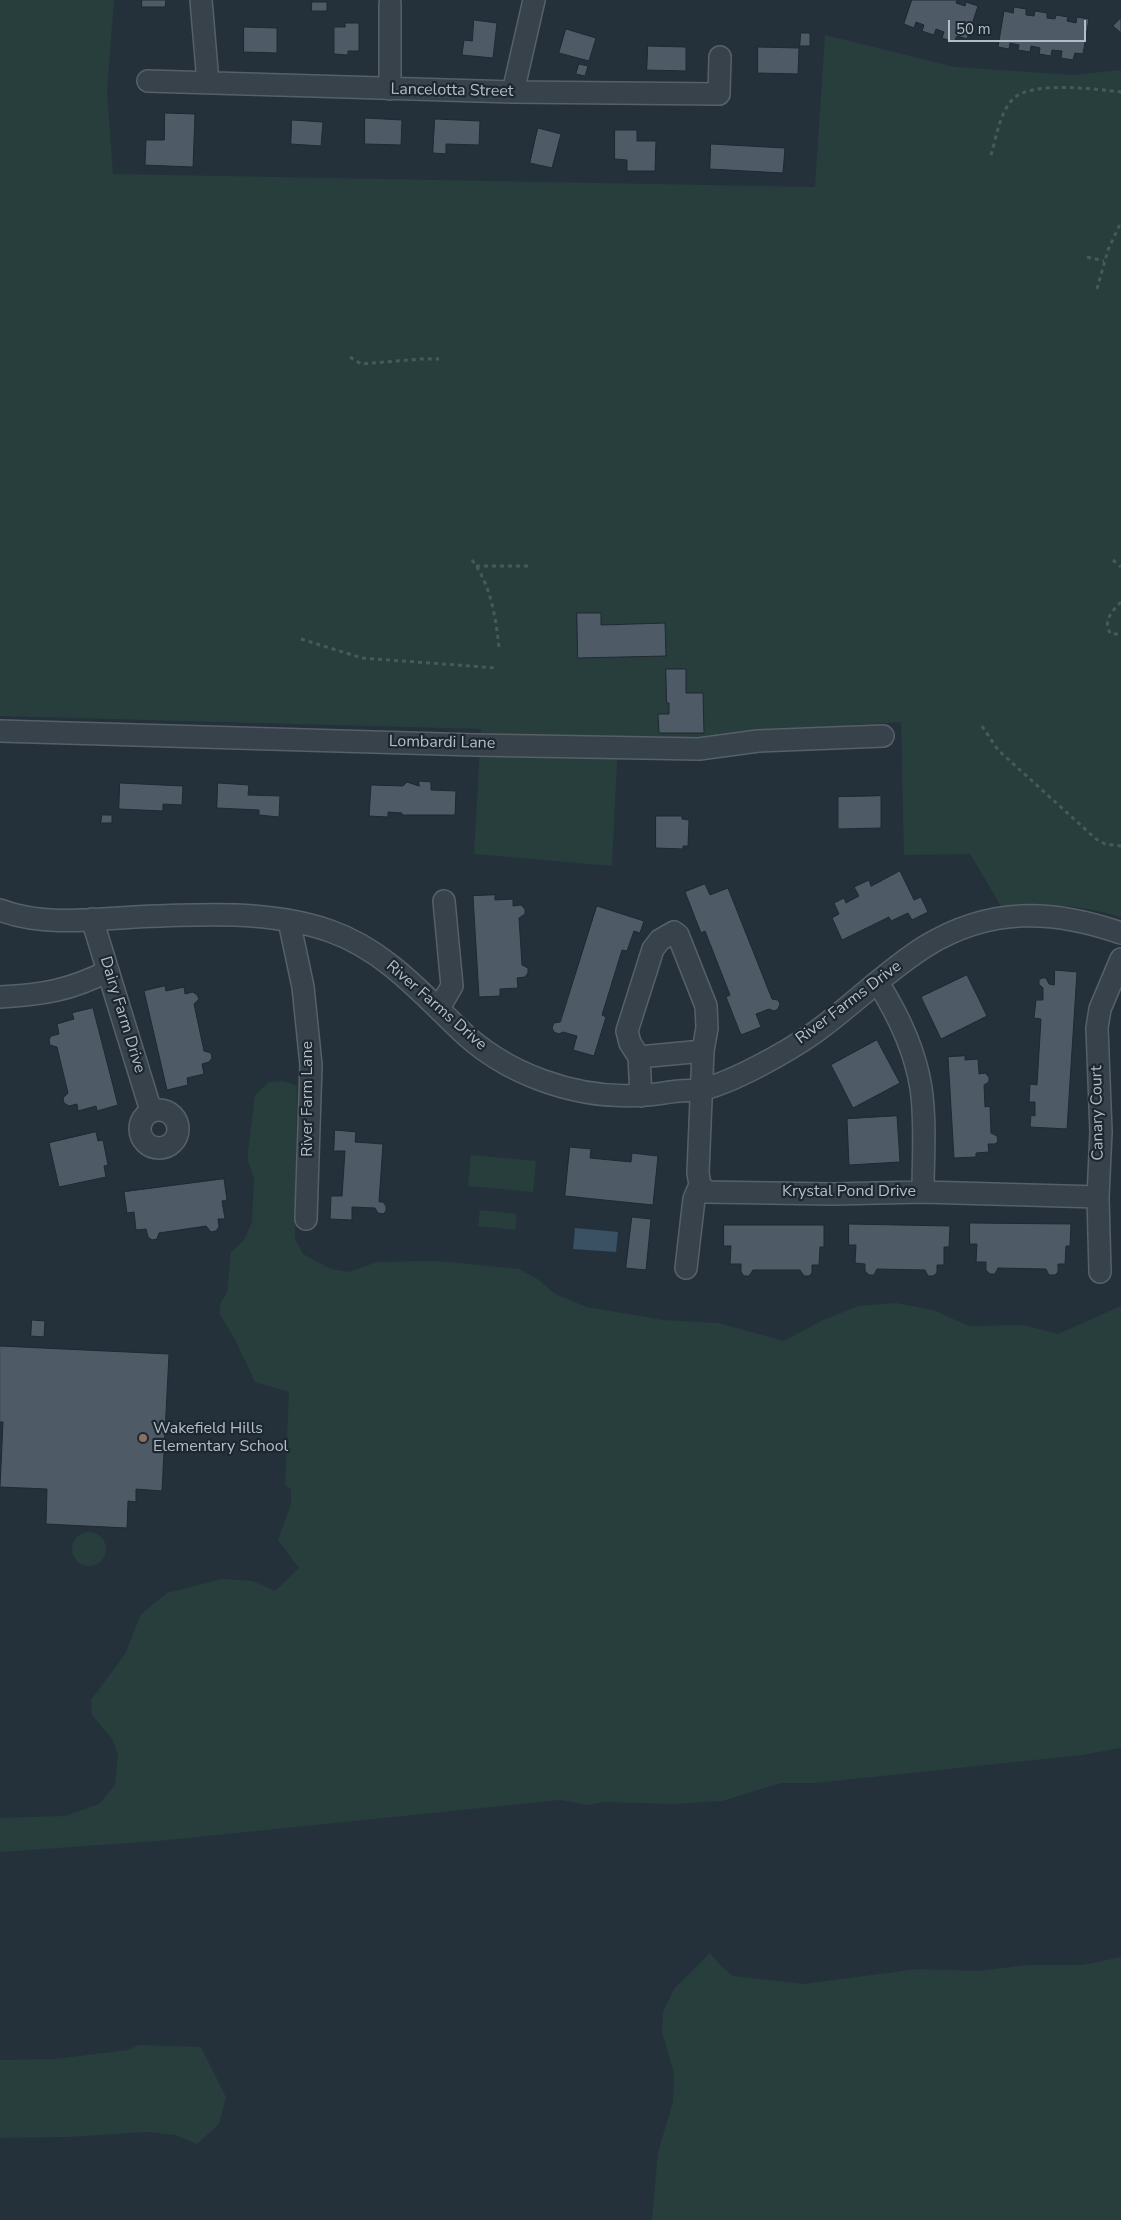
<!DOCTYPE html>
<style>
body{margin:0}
#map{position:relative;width:1121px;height:2220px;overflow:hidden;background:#24313b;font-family:"Nunito Sans",sans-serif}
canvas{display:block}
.scale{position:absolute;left:948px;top:20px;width:138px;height:22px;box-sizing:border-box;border:2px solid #b4bdc7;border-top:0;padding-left:6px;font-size:15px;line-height:18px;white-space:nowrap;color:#b4bdc7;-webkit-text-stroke:4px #1d2730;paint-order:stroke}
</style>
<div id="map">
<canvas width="1121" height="2220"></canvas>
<div class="scale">50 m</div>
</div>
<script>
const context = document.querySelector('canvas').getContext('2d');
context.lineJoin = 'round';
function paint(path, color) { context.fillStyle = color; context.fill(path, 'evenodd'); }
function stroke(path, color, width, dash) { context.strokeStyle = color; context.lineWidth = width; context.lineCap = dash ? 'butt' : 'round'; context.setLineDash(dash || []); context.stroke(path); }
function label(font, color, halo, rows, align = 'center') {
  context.font = font + ' "Nunito Sans",sans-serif'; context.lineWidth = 4.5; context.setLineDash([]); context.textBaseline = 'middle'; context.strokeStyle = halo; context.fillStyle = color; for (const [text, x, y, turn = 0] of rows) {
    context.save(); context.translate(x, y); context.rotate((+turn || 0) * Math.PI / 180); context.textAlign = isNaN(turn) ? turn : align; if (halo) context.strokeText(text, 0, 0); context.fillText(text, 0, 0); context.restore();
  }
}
paint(new Path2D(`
 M0 0H114L107 92 113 174 815 187 825 35 955 67 1073 75 1121 70V918C1082 903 1041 905 1001 906L970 854 904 855 901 722 783 729 698 743 618 742 612 866 474 854 481 729 0 716Z
 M284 1081 297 1086 295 1239 303 1254 331 1269 349 1272 377 1262 438 1261 519 1269 539 1280 555 1294 587 1307 663 1320 718 1323 784 1341 821 1321 858 1306 896 1303 933 1310 969 1326 1024 1325 1058 1334 1121 1306V1748L1082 1755 815 1783H781L722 1801 673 1804 603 1802 588 1805 560 1800 158 1841 0 1852V1818L65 1816 99 1804 115 1785 118 1754 112 1739 92 1715 91 1700 125 1654 141 1614 167 1593 222 1579 253 1581 275 1591 299 1568 278 1540 291 1504V1489L285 1485 289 1392 255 1382 235 1339 220 1315V1304L227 1293 231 1252 244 1240 252 1222 254 1178 248 1161V1151L255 1095 269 1082Z
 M471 1155 536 1161 533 1192 468 1186Z
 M480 1210 517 1214 515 1230 478 1226Z
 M72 1549a17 17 0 1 1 34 0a17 17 0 1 1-34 0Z
 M710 1953 721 1966 733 1976 804 1984 918 1969 977 1971 1027 1965H1083L1121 1957V2220H652L658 2152 673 2102 674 2073 662 2032 663 2012 674 1989Z
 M139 2045 201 2047 226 2097 219 2124 197 2144 175 2135 147 2132 67 2137 0 2138V2060L55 2059 128 2050Z`), '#273e3d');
paint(new Path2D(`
 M575 1228 618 1232 616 1252 573 1249Z`), '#3a5063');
const building = new Path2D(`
 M142 0H166L165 7H142Z
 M912 0H957L956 3 965 6 966 2 978 6 967 39 957 36 954 42 942 38 944 32 936 29 934 35 922 31 924 25 916 22 914 28 904 24Z
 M312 2H327V11H312Z
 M1014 7 1026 9V15L1034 16 1035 11 1047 13V18L1055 19 1056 15 1068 17 1067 21 1076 23 1077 17 1089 19 1083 54 1075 53 1073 60 1061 58 1062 51 1052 50 1051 56 1039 54 1040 48 1031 46 1030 52 1018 50 1019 45 1010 43 1009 49 998 47 1004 11 1013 13Z
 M1121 18V33L1113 26Z
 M474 20 497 23 493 58 462 55 464 40 472 41Z
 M345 23H359V51H348V55L334 54V27H345Z
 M244 27 277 28V53L244 52Z
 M566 29 596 38 589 61 559 53Z
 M801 33H810V46H800Z
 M648 46 686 47V71L647 70Z
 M758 47 799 48 798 74 758 73Z
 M579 64 588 66 585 76 576 74Z
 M165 113 195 114 193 167 145 165 146 140H164Z
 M365 118 402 120 401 145 365 144Z
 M435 119 480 121 479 145 446 144V154L433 153Z
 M292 120 323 122 321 146 291 144Z
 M538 128 561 134 552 168 530 163Z
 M615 130H637V141H656L655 171H627V160L615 159Z
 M711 144 785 148 783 173 710 169Z
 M577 613H601V625L665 623 666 656 578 658Z
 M666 669H686V693H703L704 733H659L658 714H669V703H667Z
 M419 781 431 782V790L456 791 455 815H402V813L388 812V817L369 816 371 785 403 786 407 782 419 786Z
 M120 783 183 786 182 805 163 804V811L119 809Z
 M218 783 249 785 248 795 280 796 279 817 259 815V810L217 808Z
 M881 796V828L838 829V797Z
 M102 815H112V823H101Z
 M656 816H682V819L689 820 688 846H683V849L656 848Z
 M900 871 914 900 921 897 928 912 912 920 908 913 891 921 889 917 842 940 832 918 839 914 834 903 844 898 846 903 859 896 854 887 869 880 871 886Z
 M705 884 710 895 728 888 772 999 778 1000 780 1004 778 1009 774 1011 769 1009 756 1014 761 1027 741 1035 726 997 730 995 705 931 701 933 685 892Z
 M495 895V900L513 899V906L521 905 525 909V914L519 918 522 965 528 968V973L525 977 517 978 518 988 500 989V996L479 997 473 896Z
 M597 906 644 921 640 933 634 931 627 951 622 950 602 1015 606 1017 594 1056 573 1050 577 1036 563 1032 559 1034 554 1032 552 1028 554 1023 560 1022Z
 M1055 970 1077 972 1067 1129 1030 1127 1031 1115 1035 1116V1102H1029L1030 1084 1037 1085 1041 1019 1034 1018 1036 1000H1043V988L1039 984V980L1042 978H1046L1049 984 1054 985Z
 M967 975 987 1016 941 1039 921 997Z
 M165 986 166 991 184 987 185 994 193 992 197 995 199 999 194 1004 204 1051 211 1053 212 1058 209 1062 202 1064 204 1074 187 1078 188 1085 167 1090 144 991Z
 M93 1008 118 1105 97 1111 96 1106 78 1111 77 1104 69 1106 64 1103 63 1098 68 1093 57 1047 50 1045 49 1040 51 1036 59 1034 57 1024 74 1019 72 1013Z
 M877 1040 900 1083 853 1108 831 1065Z
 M965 1056V1060L978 1059 979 1074 985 1073 989 1077V1082L984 1085 985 1107 990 1106 991 1133 997 1136 998 1141 995 1144H988L989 1152 976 1153V1157L954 1158 948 1057Z
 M897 1116 900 1162 849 1165 847 1119Z
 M335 1130 356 1132 355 1142 383 1144 379 1202H383L386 1206V1211L383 1214 378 1213 375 1208 352 1207V1220L330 1219 331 1196H342L345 1151H334Z
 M96 1132 98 1141 103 1140 108 1165 104 1166 106 1177 59 1187 49 1143Z
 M570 1147 591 1149 590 1158 631 1162 632 1153 658 1156 653 1205 565 1196Z
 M224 1179 227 1200 222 1201 225 1219H218L219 1227 216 1231 211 1232 206 1226 159 1233 157 1239 152 1240 148 1237 146 1229 136 1230 134 1212 127 1213 124 1192Z
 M632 1217 651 1219 646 1270 626 1268Z
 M970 1223 1071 1224 1070 1246H1066L1065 1264H1058V1272L1055 1275H1049L1046 1269 998 1268 995 1274H990L986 1270V1262H976L977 1244H970Z
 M849 1224 950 1226 949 1247H944V1265H937V1273L933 1276H928L925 1270 877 1269 874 1275H869L865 1271V1264L855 1263 856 1245H849Z
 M724 1225H824V1247H820L819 1265H812V1273L809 1276H804L800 1270H753L749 1276H744L741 1272V1264H730L731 1246H724Z
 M32 1320 45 1321 44 1337 31 1336Z
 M0 1346 169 1354 162 1491 136 1489V1502L128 1501 127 1528 46 1524 47 1489 0 1487 3 1422H0Z`);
paint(building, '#4e5b67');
stroke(building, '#1f2932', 1);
const minor = new Path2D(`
 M201 0 208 82
 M148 81 513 92 719 94 720 57
 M390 89V4
 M513 92 534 0
 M0 731 475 745 699 749 758 741 883 736
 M0 910C42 926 90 920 134 917 198 914 270 910 330 931 382 949 419 990 457 1027 504 1074 576 1100 643 1095 655 1095 667 1092 679 1091 688 1090 696 1091 704 1089 735 1081 787 1052 814 1033 852 1006 886 971 926 946 990 907 1052 909 1121 933
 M92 919 151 1111
 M289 921 303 987 311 1065 306 1219
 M878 983C899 1016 915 1050 921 1088 926 1122 923 1158 923 1192
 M0 997C42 995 71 990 108 971
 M439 1008 452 986 444 901
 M639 1057 703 1051
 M641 1096 639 1057 630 1043 627 1031 653 949 660 940 674 932 678 935 706 1006 707 1028 703 1051 698 1173 700 1185 707 1192 833 1194 923 1192 1098 1197
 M140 1129a19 19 0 1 1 38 0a19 19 0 1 1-38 0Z
 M686 1268 694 1199 700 1185
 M1100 1272 1098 1197 1101 1132 1097 1028 1100 1009 1121 959`);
stroke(minor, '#566069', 24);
stroke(new Path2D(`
 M991 155C996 138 1000 111 1014 98 1033 81 1096 89 1121 92
 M1087 257 1104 261
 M1097 289 1108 250 1121 222
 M350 357 361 364 421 359H439
 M472 560C491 585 496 618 499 648
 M1113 560 1121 567
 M476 566H530
 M1121 602C1112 611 1102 622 1111 634H1121
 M301 639 362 658 497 668
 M982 726 998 750 1096 839 1105 844 1121 846`), '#465a5b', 3, [4, 4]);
stroke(minor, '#38424b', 21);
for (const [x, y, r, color] of [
 [143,1438,5,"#8d6e63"]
]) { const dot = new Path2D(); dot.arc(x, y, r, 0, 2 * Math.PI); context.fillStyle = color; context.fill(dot); stroke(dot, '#1d2730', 2); }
label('16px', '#b4bdc7', '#1d2730', [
 ["Lancelotta Street",452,91,1],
 ["Lombardi Lane",442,743,1],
 ["River Farms Drive",849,1003,-37],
 ["River Farms Drive",436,1006,41],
 ["Dairy Farm Drive",122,1015,73],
 ["River Farm Lane",308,1099,-90],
 ["Canary Court",1098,1113,-91],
 ["Krystal Pond Drive",849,1192]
]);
label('16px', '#b4bdc7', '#1d2730', [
 ["Wakefield Hills",153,1429],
 ["Elementary School",153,1447]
], 'left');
</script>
